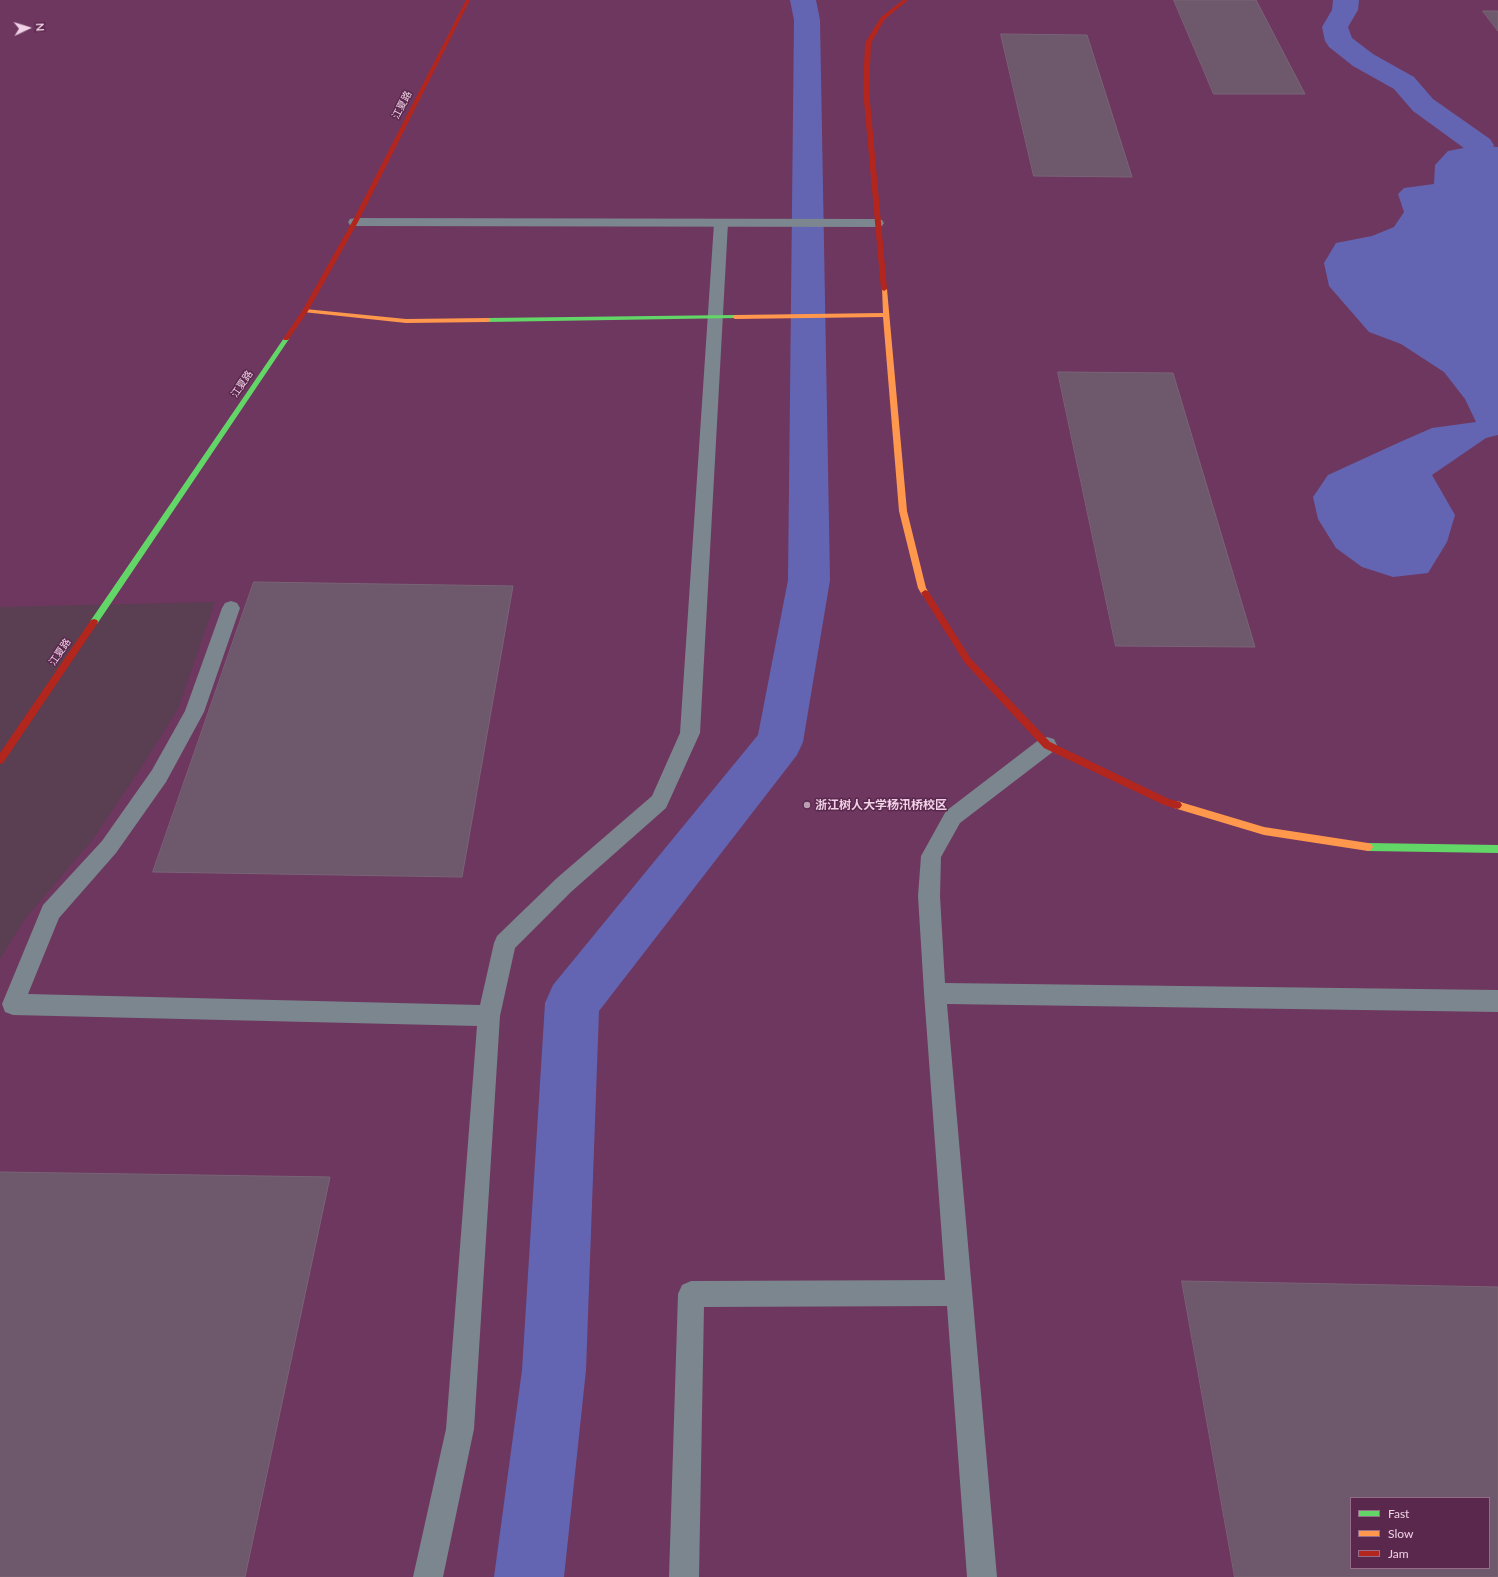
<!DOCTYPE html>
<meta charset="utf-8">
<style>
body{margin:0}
#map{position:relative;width:1498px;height:1577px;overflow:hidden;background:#5a3e52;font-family:Lato,sans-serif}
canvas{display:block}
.legend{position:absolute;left:1350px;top:1497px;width:140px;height:72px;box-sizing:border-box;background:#5a284d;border:1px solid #966c8a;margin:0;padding:5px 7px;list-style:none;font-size:12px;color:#f0d1e6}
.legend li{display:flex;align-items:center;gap:8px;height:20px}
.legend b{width:20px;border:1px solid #966c8a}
.north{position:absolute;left:8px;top:8px;width:40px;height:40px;-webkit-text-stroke:3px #5a284d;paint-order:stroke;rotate:86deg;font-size:11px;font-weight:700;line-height:16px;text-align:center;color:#f0d1e6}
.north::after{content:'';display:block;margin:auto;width:14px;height:18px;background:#f0d1e6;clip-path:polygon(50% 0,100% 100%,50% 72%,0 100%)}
</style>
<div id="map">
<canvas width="1498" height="1577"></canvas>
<ul class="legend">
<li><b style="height:5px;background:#63d668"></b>Fast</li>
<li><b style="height:5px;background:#ff974d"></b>Slow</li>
<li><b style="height:5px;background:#b3261e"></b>Jam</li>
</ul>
<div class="north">N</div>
</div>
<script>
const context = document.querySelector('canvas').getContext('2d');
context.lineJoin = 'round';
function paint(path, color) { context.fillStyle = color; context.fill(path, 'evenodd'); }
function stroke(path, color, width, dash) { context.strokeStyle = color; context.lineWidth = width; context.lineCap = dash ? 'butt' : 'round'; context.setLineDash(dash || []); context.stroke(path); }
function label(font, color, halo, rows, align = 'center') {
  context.font = font + ' Lato,"Noto Sans SC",sans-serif'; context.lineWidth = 3; context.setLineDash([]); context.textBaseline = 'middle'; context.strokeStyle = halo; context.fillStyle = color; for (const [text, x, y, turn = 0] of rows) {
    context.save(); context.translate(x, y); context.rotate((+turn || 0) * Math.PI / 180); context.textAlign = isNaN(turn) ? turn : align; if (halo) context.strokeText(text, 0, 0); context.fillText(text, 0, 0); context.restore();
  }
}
paint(new Path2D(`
 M0 0H1498V1577H0V959L25 919 93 839 139 771 178 709 215 602 0 607ZM1351 1498H1489V1568H1351Z`), '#6e375f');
paint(new Path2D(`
 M1479 145 1498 147V435L1486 438 1432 475 1455 515 1447 542 1428 573 1393 577 1362 567 1336 548 1318 519 1313 497 1328 475 1400 442 1432 428 1476 422 1465 399 1444 372 1401 344 1369 332 1329 286 1324 263 1336 243 1372 236 1394 227 1404 212 1398 194 1404 188 1434 184 1435 165 1448 151Z`), '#6365b2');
paint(new Path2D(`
 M790 0H816L820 20 830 580 803 742 797 755 599 1011 586 1370 564 1577H494L522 1370 545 1003 553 985 758 735 788 580 794 20Z
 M1333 0H1359L1358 10 1348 27 1352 38 1373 54 1414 77 1433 99 1490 139 1494 145 1490 151 1479 154 1468 151 1413 111 1394 89 1353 66 1329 47 1325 41 1322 27 1332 10Z`), '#6365b2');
const building = new Path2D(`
 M1174 0H1256L1305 94H1214Z
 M1483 11H1498V31Z
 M1001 34 1087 35 1132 177 1034 176Z
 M1058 372 1173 373 1255 647 1116 646Z
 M254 582 513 586 462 877 153 872Z
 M0 1172 330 1177 245 1577H0Z
 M1182 1281 1498 1287V1577H1235ZM1351 1498H1489V1568H1351Z`);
paint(building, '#6e586b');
stroke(building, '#796477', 1);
paint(new Path2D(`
 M721 219 726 220 728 223 700 733 666 808 571 892 515 948 500 1016 474 1429 443 1577H413L446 1429 477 1026 13 1015 5 1012 2 1004 43 905 102 841 152 770 185 711 222 608 225 603 231 601 237 603 240 608 204 712 166 782 116 853 59 918 28 994 480 1005 494 943 497 936 557 878 652 796 680 733 714 223 716 220Z
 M1047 737 1054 739 1057 745 1054 751 960 823 941 857 940 896 945 983 1498 990V1012L947 1004 997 1577H967L947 1306 704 1307 699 1577H669L678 1294 682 1285 691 1281 945 1280 924 993 918 896 921 856 946 811 1040 739Z`), '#7b868e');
paint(new Path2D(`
 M355 218 877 219 882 220 884 223 882 226 877 227 355 226 350 225 348 222 350 219Z`), '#7b868e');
paint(new Path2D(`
 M735 315 738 317 737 318 488 322 485 320 488 318Z
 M286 337 289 339 97 624H91L90 622 91 620 284 338Z
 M1368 843 1498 845V853L1368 851 1365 850 1363 847 1365 844Z`), '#63d668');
paint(new Path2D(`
 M882 288 887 289 907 511 926 588 929 593 925 596 922 595 918 588 899 511 883 317 735 319 732 317 735 315 883 313Z
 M305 309 406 319 488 318 491 320 488 322 406 323 303 312V310Z
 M1177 801 1264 827 1368 843 1371 844 1373 847 1371 850 1368 851 1264 835 1174 808 1172 805 1174 802Z`), '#ff974d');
paint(new Path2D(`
 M466 0H470L358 222 308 311 288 340H284L283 339 302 311 352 222Z
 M903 0H908L885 19 871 43 869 90 887 289 884 291 881 289 863 90 865 43 881 17Z
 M925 590 928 591 971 659 1050 742 1169 799 1180 802 1182 805 1180 808 1177 809 1164 805 1044 748 965 663 921 593Z
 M94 619 97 620 98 622 97 624 3 763 0 764V753L91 620Z`), '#b3261e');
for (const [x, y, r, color] of [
 [807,805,4,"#bc9eb2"]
]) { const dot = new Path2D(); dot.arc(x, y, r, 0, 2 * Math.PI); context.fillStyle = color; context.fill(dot); stroke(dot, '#5a284d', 1.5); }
label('10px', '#f0d1e6', '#5a284d', [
 ["江夏路",402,105,-63],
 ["江夏路",242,384,-56],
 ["江夏路",60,652,-56]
]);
label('bold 12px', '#f0d1e6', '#5a284d', [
 ["浙江树人大学杨汛桥校区",815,805]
], 'left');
</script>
